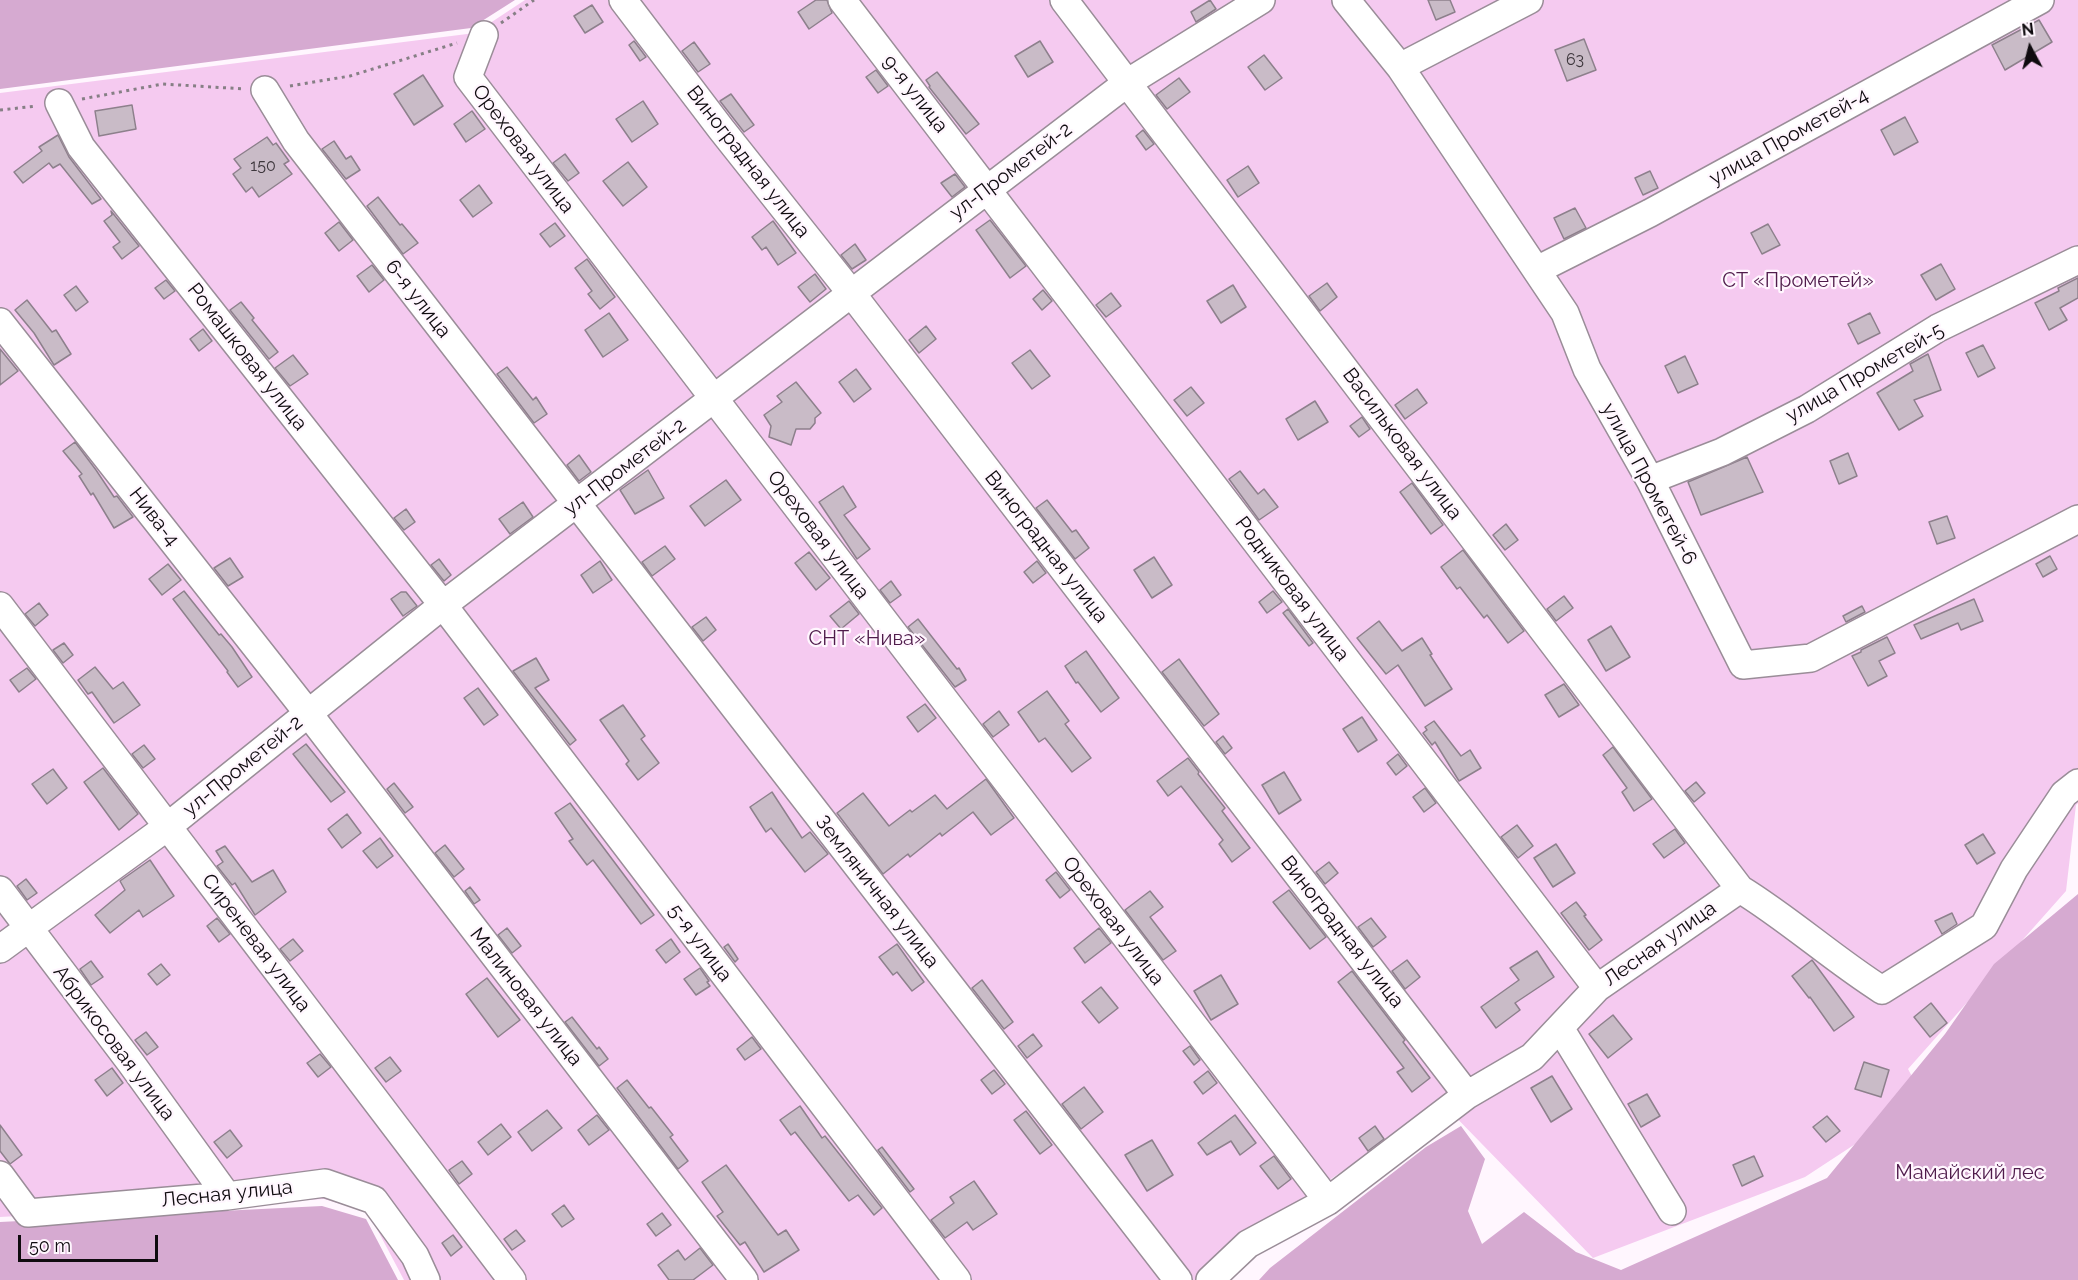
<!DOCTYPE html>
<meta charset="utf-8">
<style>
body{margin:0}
#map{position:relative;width:2078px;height:1280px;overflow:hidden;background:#fff6fe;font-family:Raleway,sans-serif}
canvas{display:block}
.north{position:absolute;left:2000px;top:18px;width:60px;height:60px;-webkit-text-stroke:4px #fff6fe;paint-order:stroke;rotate:353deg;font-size:16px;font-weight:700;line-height:24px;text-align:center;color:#0f0b0f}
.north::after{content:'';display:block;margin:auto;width:21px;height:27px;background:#0f0b0f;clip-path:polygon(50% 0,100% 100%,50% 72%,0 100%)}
.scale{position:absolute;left:18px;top:1235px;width:140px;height:27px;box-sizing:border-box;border:3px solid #0f0b0f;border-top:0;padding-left:8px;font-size:18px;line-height:21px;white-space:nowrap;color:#0f0b0f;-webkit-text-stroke:4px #fff6fe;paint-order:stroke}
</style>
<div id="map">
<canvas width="2078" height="1280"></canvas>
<div class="north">N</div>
<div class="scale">50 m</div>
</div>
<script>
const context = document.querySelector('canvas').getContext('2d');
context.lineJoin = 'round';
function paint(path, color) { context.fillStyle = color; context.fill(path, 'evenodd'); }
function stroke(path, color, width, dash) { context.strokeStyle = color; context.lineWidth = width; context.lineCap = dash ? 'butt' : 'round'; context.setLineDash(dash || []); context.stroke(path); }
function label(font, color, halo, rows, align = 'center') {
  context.font = font + ' Raleway,sans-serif'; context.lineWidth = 4.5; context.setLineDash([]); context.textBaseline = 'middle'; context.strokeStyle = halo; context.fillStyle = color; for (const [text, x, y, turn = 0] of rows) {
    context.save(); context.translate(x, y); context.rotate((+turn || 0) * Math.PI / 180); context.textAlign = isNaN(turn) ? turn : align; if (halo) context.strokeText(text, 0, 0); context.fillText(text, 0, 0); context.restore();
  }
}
paint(new Path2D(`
 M525 0H2078V803L2076 805 2066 891 1908 1069 1924 1099 1805 1177 1593 1258 1443 1104 1235 1243 1196 1280H404L368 1212 324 1199 0 1217V93L475 33Z`), '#f5caf0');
paint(new Path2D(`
 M0 0H515L471 28 0 89Z
 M2078 894V1280H1259L1270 1268 1426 1147 1461 1126 1485 1159 1468 1211 1482 1244 1524 1212 1576 1252 1621 1270 1827 1178 1945 1034 1994 964Z
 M322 1206 366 1219 398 1280H0V1222Z`), '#d6aad1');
const building = new Path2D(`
 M816 0H827L832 13 809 29 798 12Z
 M1210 0 1216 9 1196 22 1191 12Z
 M1428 0H1450L1455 12 1436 20Z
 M592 5 603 22 585 33 574 16Z
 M2039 20 2052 42 2005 70 1992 45Z
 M1584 39 1596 70 1567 81 1555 50Z
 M634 41 646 57 640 61 629 45Z
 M1040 41 1053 62 1028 77 1015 56Z
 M694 42 710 64 698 72 682 51Z
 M1264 55 1282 78 1265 90 1248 67Z
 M876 70 888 86 878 93 866 77Z
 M937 72 979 124 966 134 929 87 930 86 926 80Z
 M423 75 443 106 414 125 394 94Z
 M1179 78 1190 92 1167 109 1156 95Z
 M731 94 754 125 744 132 720 101Z
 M643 101 658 124 632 142 616 119Z
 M132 105 136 129 99 136 95 111Z
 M472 111 485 129 466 142 454 124Z
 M1905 117 1918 142 1894 155 1881 130Z
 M1143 130 1154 144 1146 150 1136 136Z
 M58 135 69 157 101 199 92 204 60 164 53 168 49 163 23 183 14 172 42 151 39 147Z
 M267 137 273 145 276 143 289 161 284 164 292 174 259 197 252 187 246 192 233 174 241 168 234 159Z
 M334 141 346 159 351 156 360 170 346 179 322 149Z
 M565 154 579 173 568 181 553 163Z
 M628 162 647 187 623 206 603 181Z
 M1248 166 1259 183 1238 197 1227 180Z
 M1650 171 1658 188 1643 195 1635 178Z
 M955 174 965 187 952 197 941 183Z
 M479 185 492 203 473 217 460 200Z
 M378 197 400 225 402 224 418 243 403 254 367 206Z
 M1575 208 1586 228 1564 239 1554 218Z
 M111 211 139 246 122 259 113 247 120 242 104 221 112 215Z
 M990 220 1026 266 1010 278 976 230Z
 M773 221 796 253 778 265 766 247 762 250 752 237Z
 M339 222 353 240 339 251 325 233Z
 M555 223 565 236 550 247 540 234Z
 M1768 224 1780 245 1762 254 1751 233Z
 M855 244 866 260 852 269 841 255Z
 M587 259 615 297 600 309 588 294 592 291 575 268Z
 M1941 264 1955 289 1936 300 1921 275Z
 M372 265 384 280 369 292 357 276Z
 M815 274 826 289 810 302 798 287Z
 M2078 278V298L2060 308 2067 320 2049 330 2035 303 2059 291 2058 288Z
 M166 280 175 291 164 299 155 288Z
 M1327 283 1337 297 1320 311 1309 296Z
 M1233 285 1246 307 1221 323 1207 301Z
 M76 286 88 302 76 311 64 295Z
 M1043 290 1052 301 1042 310 1033 299Z
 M1111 293 1121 306 1106 317 1096 305Z
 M27 300 52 332 56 330 71 354 54 365 34 333 15 310Z
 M241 302 254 318 252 320 278 352 269 359 230 310Z
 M609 313 628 340 603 357 585 330Z
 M1870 313 1880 333 1858 344 1848 324Z
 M926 326 936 339 919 353 909 340Z
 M203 329 212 341 199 351 190 339Z
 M1983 345 1995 368 1978 377 1966 353Z
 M0 349 18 371 0 385Z
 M1030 350 1050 376 1032 389 1012 363Z
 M1928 354 1941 390 1914 400 1923 416 1899 430 1877 393 1913 371 1910 364Z
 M293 355 308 374 290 386 275 368Z
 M1685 356 1698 384 1678 393 1665 366Z
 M507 367 533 400 536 397 547 414 534 423 497 374Z
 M856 369 871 389 854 402 839 382Z
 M796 382 821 413 815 418V423L810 429H796L791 445 769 437 771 426 764 415 782 402 777 396Z
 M1191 387 1204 403 1187 416 1174 400Z
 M1417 389 1427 403 1405 419 1395 405Z
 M1315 401 1328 422 1298 440 1286 419Z
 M1362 417 1370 429 1359 437 1350 426Z
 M75 442 96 470 114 497 117 496 133 517 114 528 93 493 91 495 79 476 82 474 63 451Z
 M1848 453 1857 476 1839 484 1830 461Z
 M579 455 591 472 579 481 567 465Z
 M1747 457 1763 492 1701 515 1688 482Z
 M648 470 664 498 635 514 620 490Z
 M1240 471 1258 494 1264 489 1278 507 1259 520 1229 479Z
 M726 480 741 500 705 526 690 506Z
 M1412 483 1443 525 1431 534 1400 492Z
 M843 486 856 507 844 515 870 549 857 559 819 502Z
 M1047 500 1072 532 1076 530 1089 548 1075 559 1036 508Z
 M523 502 533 517 510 534 499 519Z
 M406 509 415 522 404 530 394 518Z
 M1947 516 1955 538 1937 544 1929 522Z
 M1506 524 1518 540 1505 550 1493 535Z
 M665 546 675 559 652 576 642 562Z
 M1463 550 1524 631 1508 643 1487 615 1484 618 1460 587 1457 589 1441 567Z
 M809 552 830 578 816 590 795 563Z
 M2050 556 2057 569 2043 577 2036 564Z
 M1154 557 1172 585 1152 598 1134 570Z
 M230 558 243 577 228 586 214 568Z
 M439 559 451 575 444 581 431 565Z
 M600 561 612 580 593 593 581 575Z
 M1037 561 1046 573 1033 583 1024 572Z
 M168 564 181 580 162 595 149 579Z
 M891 581 901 595 890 603 880 590Z
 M184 591 219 635 221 634 232 647 252 677 238 687 227 672 228 671 173 599Z
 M1273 591 1282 602 1267 613 1259 602Z
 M401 592H406L417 606 403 616 391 599Z
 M1564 596 1573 608 1556 621 1547 609Z
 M1974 599 1983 621 1961 630 1958 623 1921 639 1914 625Z
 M849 601 859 614 841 629 830 616Z
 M39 603 48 615 35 626 25 614Z
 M1862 606 1865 612 1846 622 1843 616Z
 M1288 609 1313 643 1309 646 1283 613Z
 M706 617 716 630 703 641 692 627Z
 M918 619 957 669 959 668 966 680 955 687 908 627Z
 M1379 621 1402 651 1422 638 1432 654 1430 655 1452 689 1425 706 1398 665 1386 674 1357 638Z
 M1611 626 1630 657 1606 671 1588 640Z
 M1887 637 1895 653 1879 661 1887 676 1868 686 1852 656 1861 652V650Z
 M64 643 73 655 63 663 53 650Z
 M1086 651 1119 698 1101 712 1078 682 1076 683 1065 666Z
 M536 658 549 680 535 688 576 740 570 745 513 671Z
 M1179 659 1219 714 1204 726 1162 672Z
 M95 667 113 689 123 682 140 705 114 723 92 692 88 694 78 680Z
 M27 668 36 679 19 692 10 680Z
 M1564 684 1579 705 1559 717 1545 695Z
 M478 688 498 715 484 725 464 698Z
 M1047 691 1069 721 1065 724 1091 758 1072 772 1045 738 1039 742 1018 712Z
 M925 704 936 718 918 732 907 717Z
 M623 705 645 736 641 739 659 763 638 780 626 764 629 761 600 720Z
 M999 711 1009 725 993 737 983 724Z
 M1362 717 1377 740 1358 752 1343 729Z
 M1434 721 1461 756 1470 750 1481 768 1459 781 1435 742 1432 745 1423 733 1427 730 1425 727Z
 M1223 736 1232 748 1225 754 1216 742Z
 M306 744 345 792 331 802 293 754Z
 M144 745 155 759 143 768 132 754Z
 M1613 747 1652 799 1634 811 1622 792 1627 788 1603 755Z
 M1398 754 1407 766 1396 775 1387 763Z
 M1188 758 1199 772 1198 774 1225 808 1222 811 1250 848 1232 862 1219 844 1223 840 1181 786 1168 796 1157 781Z
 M103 768 138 814 119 830 84 782Z
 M53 769 67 788 47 804 32 784Z
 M1284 772 1301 800 1279 814 1262 785Z
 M986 779 1014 818 991 835 973 812 942 836 940 833 910 857 908 854 883 874 837 813 863 793 889 826 910 810 912 812 935 795 947 809Z
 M1696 782 1705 793 1694 802 1685 791Z
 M394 783 413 807 405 813 387 789Z
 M1425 788 1436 803 1424 812 1413 797Z
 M772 792 802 838 810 832 828 854 805 872 771 828 766 832 750 807Z
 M570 803 654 915 641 924 593 860 587 865 569 841 573 839 555 813Z
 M347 814 361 833 342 848 328 829Z
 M1517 825 1533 846 1518 858 1501 837Z
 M1675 829 1685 843 1664 858 1653 844Z
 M1983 834 1995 853 1977 864 1965 845Z
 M380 838 393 856 377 868 363 851Z
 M1556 844 1575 873 1553 887 1534 858Z
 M445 845 464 869 454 877 435 853Z
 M225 846 252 882 273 870 286 892 255 915 235 883 232 885 217 866 223 862 216 851Z
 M150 860 174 896 143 917 139 910 110 933 95 915 125 890 120 881Z
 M1329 862 1338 873 1325 884 1316 872Z
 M1056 872 1070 890 1060 898 1046 880Z
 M26 879 37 893 27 900 17 886Z
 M470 887 480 900 474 904 465 891Z
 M1289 890 1326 937 1310 949 1273 902Z
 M1150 891 1163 907 1150 917 1176 951 1163 960 1125 910Z
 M1576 902 1586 915 1584 916 1602 940 1589 950 1561 913Z
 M1952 913 1957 924 1942 934 1935 921Z
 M217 918 230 934 219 942 207 926Z
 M1371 918 1386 937 1373 947 1358 927Z
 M507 928 521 946 512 953 498 935Z
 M1099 928 1111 943 1085 963 1074 948Z
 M293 939 303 951 290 961 280 949Z
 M671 939 680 952 666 963 656 950Z
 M728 944 738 959 735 962 724 947Z
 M897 944 924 982 912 991 897 972 893 975 879 957Z
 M1537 951 1554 977 1515 1003 1520 1010 1496 1028 1481 1007 1519 980 1510 968Z
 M1407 960 1420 977 1405 989 1392 971Z
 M1812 960 1854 1017 1834 1031 1810 997 1809 998 1792 976Z
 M91 961 103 977 91 985 80 969Z
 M161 964 170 975 157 985 148 974Z
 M700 968 709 981 707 982 710 986 696 995 684 979Z
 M1352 971 1405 1040 1403 1042 1430 1078 1412 1092 1397 1072 1404 1068 1338 982Z
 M1221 975 1238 1004 1211 1020 1194 991Z
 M487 978 520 1020 498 1037 466 994Z
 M982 980 1013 1022 1004 1029 972 988Z
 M1101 987 1118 1008 1099 1023 1082 1002Z
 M1931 1003 1947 1023 1930 1037 1914 1017Z
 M1613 1015 1632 1039 1608 1058 1589 1034Z
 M572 1017 597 1049 599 1047 608 1059 599 1066 565 1022Z
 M146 1032 158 1047 147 1055 135 1040Z
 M1033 1034 1042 1046 1027 1058 1018 1046Z
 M752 1037 761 1049 745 1060 737 1049Z
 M1190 1046 1200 1060 1194 1065 1183 1051Z
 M320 1054 331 1067 318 1077 307 1063Z
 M390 1057 401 1071 386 1082 375 1068Z
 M1864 1062 1889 1070 1881 1097 1855 1089Z
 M112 1068 123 1083 107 1096 95 1080Z
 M994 1070 1005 1084 992 1094 981 1080Z
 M1208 1071 1217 1083 1203 1094 1194 1082Z
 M1552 1076 1572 1109 1551 1122 1531 1088Z
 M627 1080 649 1108 651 1107 673 1135 670 1137 688 1161 678 1169 617 1088Z
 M1084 1087 1103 1112 1081 1129 1062 1104Z
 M1647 1094 1660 1116 1641 1127 1628 1104Z
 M800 1106 822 1138 825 1136 882 1208 874 1215 858 1195 849 1201 795 1132 791 1135 780 1120Z
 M547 1110 562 1128 532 1151 518 1132Z
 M1026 1111 1052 1145 1040 1154 1014 1120Z
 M597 1115 609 1130 589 1145 578 1130Z
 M1235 1115 1256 1143 1240 1155 1231 1141 1207 1155 1198 1143Z
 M1827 1116 1840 1131 1826 1142 1813 1127Z
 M501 1124 511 1137 488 1155 478 1142Z
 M0 1125 22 1155 10 1164 0 1151Z
 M1375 1126 1384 1139 1368 1151 1359 1138Z
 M230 1130 242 1146 227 1158 214 1142Z
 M1152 1140 1173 1175 1147 1191 1125 1155Z
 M882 1147 914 1189 910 1192 878 1150Z
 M1274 1156 1291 1179 1278 1189 1260 1166Z
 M1754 1156 1763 1176 1742 1186 1733 1165Z
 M462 1161 472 1174 459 1184 449 1170Z
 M726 1165 778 1235 786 1230 799 1250 764 1272 745 1242 740 1245 717 1216 723 1212 702 1182Z
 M974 1181 997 1214 973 1230 967 1222 945 1238 931 1220 954 1203 950 1197Z
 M564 1205 574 1219 562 1227 552 1214Z
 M662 1213 671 1225 656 1236 647 1224Z
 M516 1230 525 1241 512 1250 504 1239Z
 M453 1235 462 1247 451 1256 442 1243Z
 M700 1248 713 1265 693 1280H669L658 1265 678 1250 685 1260Z`);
paint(building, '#c9bbc7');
stroke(building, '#8d808c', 1.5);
const minor = new Path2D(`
 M623 0 721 129 852 294 1467 1095
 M842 0 1597 988
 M1064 0 1740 889
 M1346 0 1400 67 1565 313 1587 369 1650 480 1743 665 1811 658 2078 519
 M484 35 468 77 1328 1201
 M1400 67 1529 0
 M265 90 296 141 1178 1280
 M59 103 81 147 443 605 957 1280
 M1537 270 1650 213 2040 0
 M0 322 308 713 744 1280
 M1650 480 1722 452 1807 409 1938 328 2078 260
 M0 606 512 1280
 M0 890 131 1063 227 1196
 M0 949 167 827 443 605 1127 83 1261 0
 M1560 1028 1672 1211
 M0 1175 28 1213 227 1196 325 1183 374 1200 415 1256 426 1280
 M1210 1280 1248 1244 1328 1201 1467 1095 1532 1057 1597 988 1740 889C1789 919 1833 959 1882 990L1984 926 2014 869 2064 794 2078 783`);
stroke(minor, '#9a8d98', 30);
stroke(new Path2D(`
 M501 23 534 0
 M290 86 350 76 457 43
 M82 99 163 84 245 89
 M0 110 37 106`), '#867f85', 3, [3, 4.5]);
stroke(minor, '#fff', 27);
label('16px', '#3e373d', null, [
 ["63",1575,60],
 ["150",263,166]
]);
label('20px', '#0f0b0f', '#fff6fe', [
 ["9-я улица",915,94,52],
 ["улица Прометей-4",1789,137,-29],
 ["Ореховая улица",523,149,53],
 ["Виноградная улица",748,162,52],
 ["ул-Прометей-2",1011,171,-37],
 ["6-я улица",418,299,52],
 ["Ромашковая улица",247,357,52],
 ["улица Прометей-5",1865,373,-30],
 ["Васильковая улица",1402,444,53],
 ["ул-Прометей-2",625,467,-37],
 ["улица Прометей-6",1649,484,62],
 ["Нива-4",154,517,52],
 ["Ореховая улица",818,535,53],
 ["Виноградная улица",1046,547,52],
 ["Родниковая улица",1292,589,53],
 ["ул-Прометей-2",243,766,-39],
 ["Земляничная улица",877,892,52],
 ["Ореховая улица",1113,921,53],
 ["Виноградная улица",1342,932,52],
 ["Сиреневая улица",256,943,53],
 ["5-я улица",700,943,53],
 ["Лесная улица",1660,944,-35],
 ["Малиновая улица",526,997,52],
 ["Абрикосовая улица",114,1043,53],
 ["Лесная улица",227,1194,-6]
]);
label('20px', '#4f1b4b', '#fff6fe', [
 ["СТ «Прометей»",1798,281],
 ["СНТ «Нива»",867,639],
 ["Мамайский лес",1970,1173]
]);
</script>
